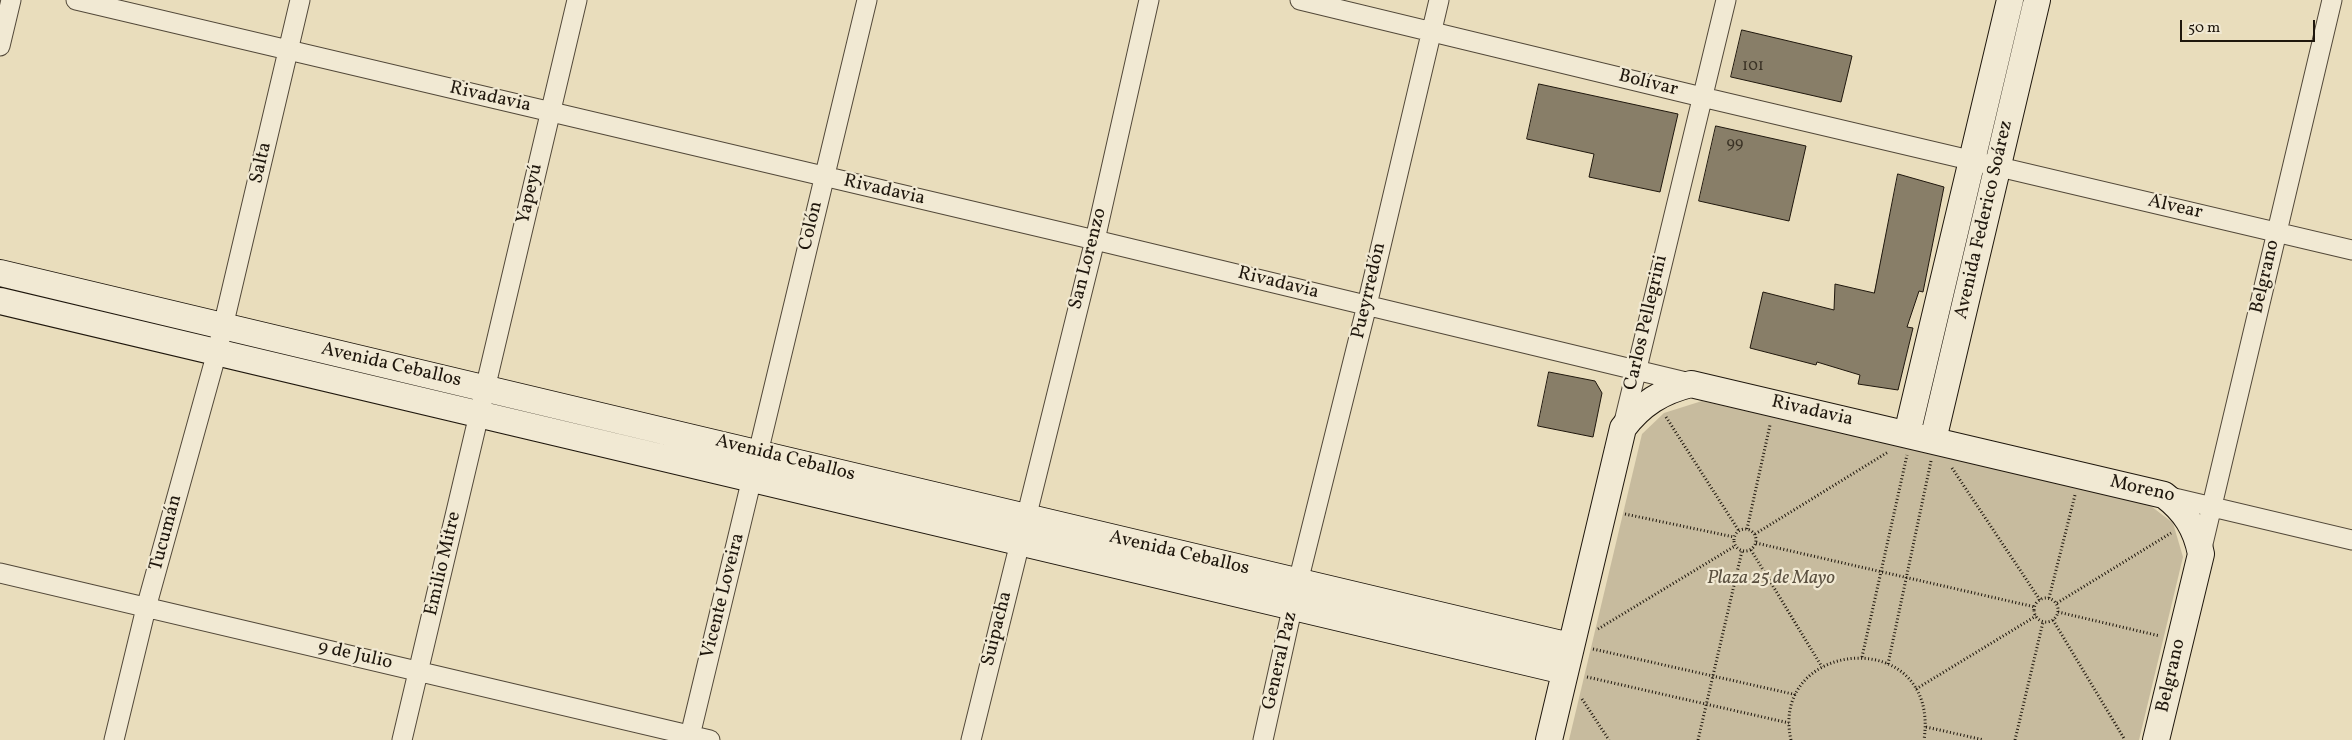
<!DOCTYPE html>
<meta charset="utf-8">
<style>
body{margin:0}
#map{position:relative;width:2352px;height:740px;overflow:hidden;background:#e9ddbc;font-family:Vollkorn,serif}
canvas{display:block}
.scale{position:absolute;left:2180px;top:20px;width:135px;height:22px;box-sizing:border-box;border:2px solid #1f170d;border-top:0;padding-left:6px;font-size:15px;line-height:18px;white-space:nowrap;color:#1f170d;-webkit-text-stroke:4px #f1e9d3;paint-order:stroke}
</style>
<div id="map">
<canvas width="2352" height="740"></canvas>
<div class="scale">50 m</div>
</div>
<script>
const context = document.querySelector('canvas').getContext('2d');
context.lineJoin = 'round';
function paint(path, color) { context.fillStyle = color; context.fill(path, 'evenodd'); }
function stroke(path, color, width, dash) { context.strokeStyle = color; context.lineWidth = width; context.lineCap = dash ? 'butt' : 'round'; context.setLineDash(dash || []); context.stroke(path); }
function label(font, color, halo, rows, align = 'center') {
  context.font = font + ' Vollkorn,serif'; context.lineWidth = 4.5; context.setLineDash([]); context.textBaseline = 'middle'; context.strokeStyle = halo; context.fillStyle = color; for (const [text, x, y, turn = 0] of rows) {
    context.save(); context.translate(x, y); context.rotate((+turn || 0) * Math.PI / 180); context.textAlign = isNaN(turn) ? turn : align; if (halo) context.strokeText(text, 0, 0); context.fillText(text, 0, 0); context.restore();
  }
}
paint(new Path2D(`
 M1702 401 2143 500 2173 523 2183 557 2139 740H1569L1642 434 1664 413Z`), '#c7bb9e');
const building = new Path2D(`
 M1742 30 1852 56 1841 102 1731 77Z
 M1539 84 1678 114 1660 192 1589 177 1594 154 1527 139Z
 M1716 126 1806 146 1789 221 1699 201Z
 M1898 174 1944 187 1923 292 1919 291 1907 327 1913 328 1898 390 1858 384 1860 375 1817 362 1816 365 1750 348 1763 292 1834 310 1835 284 1874 293Z
 M1549 372 1595 381 1602 393 1593 437 1538 426Z`);
paint(building, '#887e68');
stroke(building, '#1f170d', 1);
const minor = new Path2D(`
 M76 0 1095 240 1690 383
 M1300 0 1702 97 2352 250
 M0 46 11 0
 M1623 426 1726 0
 M2166 496 2352 540
 M2201 552 2332 0
 M0 573 710 740
 M114 740 146 608 217 352 300 0
 M402 740 577 0
 M689 740 867 0
 M971 740 1095 240 1149 0
 M1263 740 1298 582 1367 305 1439 0`);
const secondary = new Path2D(`
 M0 273C523 398 1047 522 1570 646
 M0 301 1564 671
 M1907 434 2010 0
 M1933 440 2037 0
 M1549 740 1623 428C1641 404 1662 391 1691 384L2164 495C2185 511 2196 528 2201 554L2156 740`);
stroke(minor, '#524839', 21);
stroke(secondary, '#1f170d', 28);
stroke(new Path2D(`
 M1666 417 1739 531
 M1952 468 2040 600
 M1625 514 1734 537
 M1734 540a11 11 0 1 1 22 0a11 11 0 1 1-22 0Z
 M1747 529 1770 425
 M1755 534 1888 452
 M1756 543 2035 607
 M1751 550 1822 667
 M2034 610a12 12 0 1 1 24 0a12 12 0 1 1-24 0Z
 M2049 598 2075 495
 M2057 603 2171 533
 M2058 612 2160 636
 M2053 620 2125 740
 M1598 629 1735 546
 M1593 649 1797 695
 M1862 657 1907 455
 M1888 664 1931 461
 M1587 677 1789 723
 M1916 689 2036 616
 M1582 699 1609 740
 M1926 727 1984 740
 M1698 740 1742 551
 M1791 740C1768 638 1941 624 1924 740
 M2015 740 2043 622`), '#1f170d', 3, [1, 2.5]);
stroke(minor, '#f1e9d3', 19);
stroke(secondary, '#f1e9d3', 26);
label('16px', '#393124', null, [
 ["101",1753,67],
 ["99",1735,145]
]);
label('19px', '#1f170d', '#f1e9d3', [
 ["Bolívar",1648,84,14],
 ["Rivadavia",490,98,13],
 ["Salta",262,163,-77],
 ["Rivadavia",884,191,13],
 ["Yapeyú",531,194,-77],
 ["Alvear",2175,208,13],
 ["Avenida Federico Soárez",1985,220,-77],
 ["Colón",812,226,-77],
 ["San Lorenzo",1089,259,-76],
 ["Belgrano",2266,277,-77],
 ["Rivadavia",1278,284,14],
 ["Pueyrredón",1370,291,-77],
 ["Carlos Pellegrini",1647,323,-77],
 ["Avenida Ceballos",391,366,13],
 ["Rivadavia",1812,412,13],
 ["Avenida Ceballos",785,459,14],
 ["Moreno",2142,490,13],
 ["Tucumán",167,533,-75],
 ["Avenida Ceballos",1179,554,13],
 ["Emilio Mitre",444,564,-77],
 ["Vicente Loveira",724,596,-76],
 ["Suipacha",998,629,-76],
 ["9 de Julio",355,656,13],
 ["General Paz",1281,661,-77],
 ["Belgrano",2172,676,-77]
]);
label('italic 19px', '#5a5040', '#f1e9d3', [
 ["Plaza 25 de Mayo",1771,580]
]);
</script>
